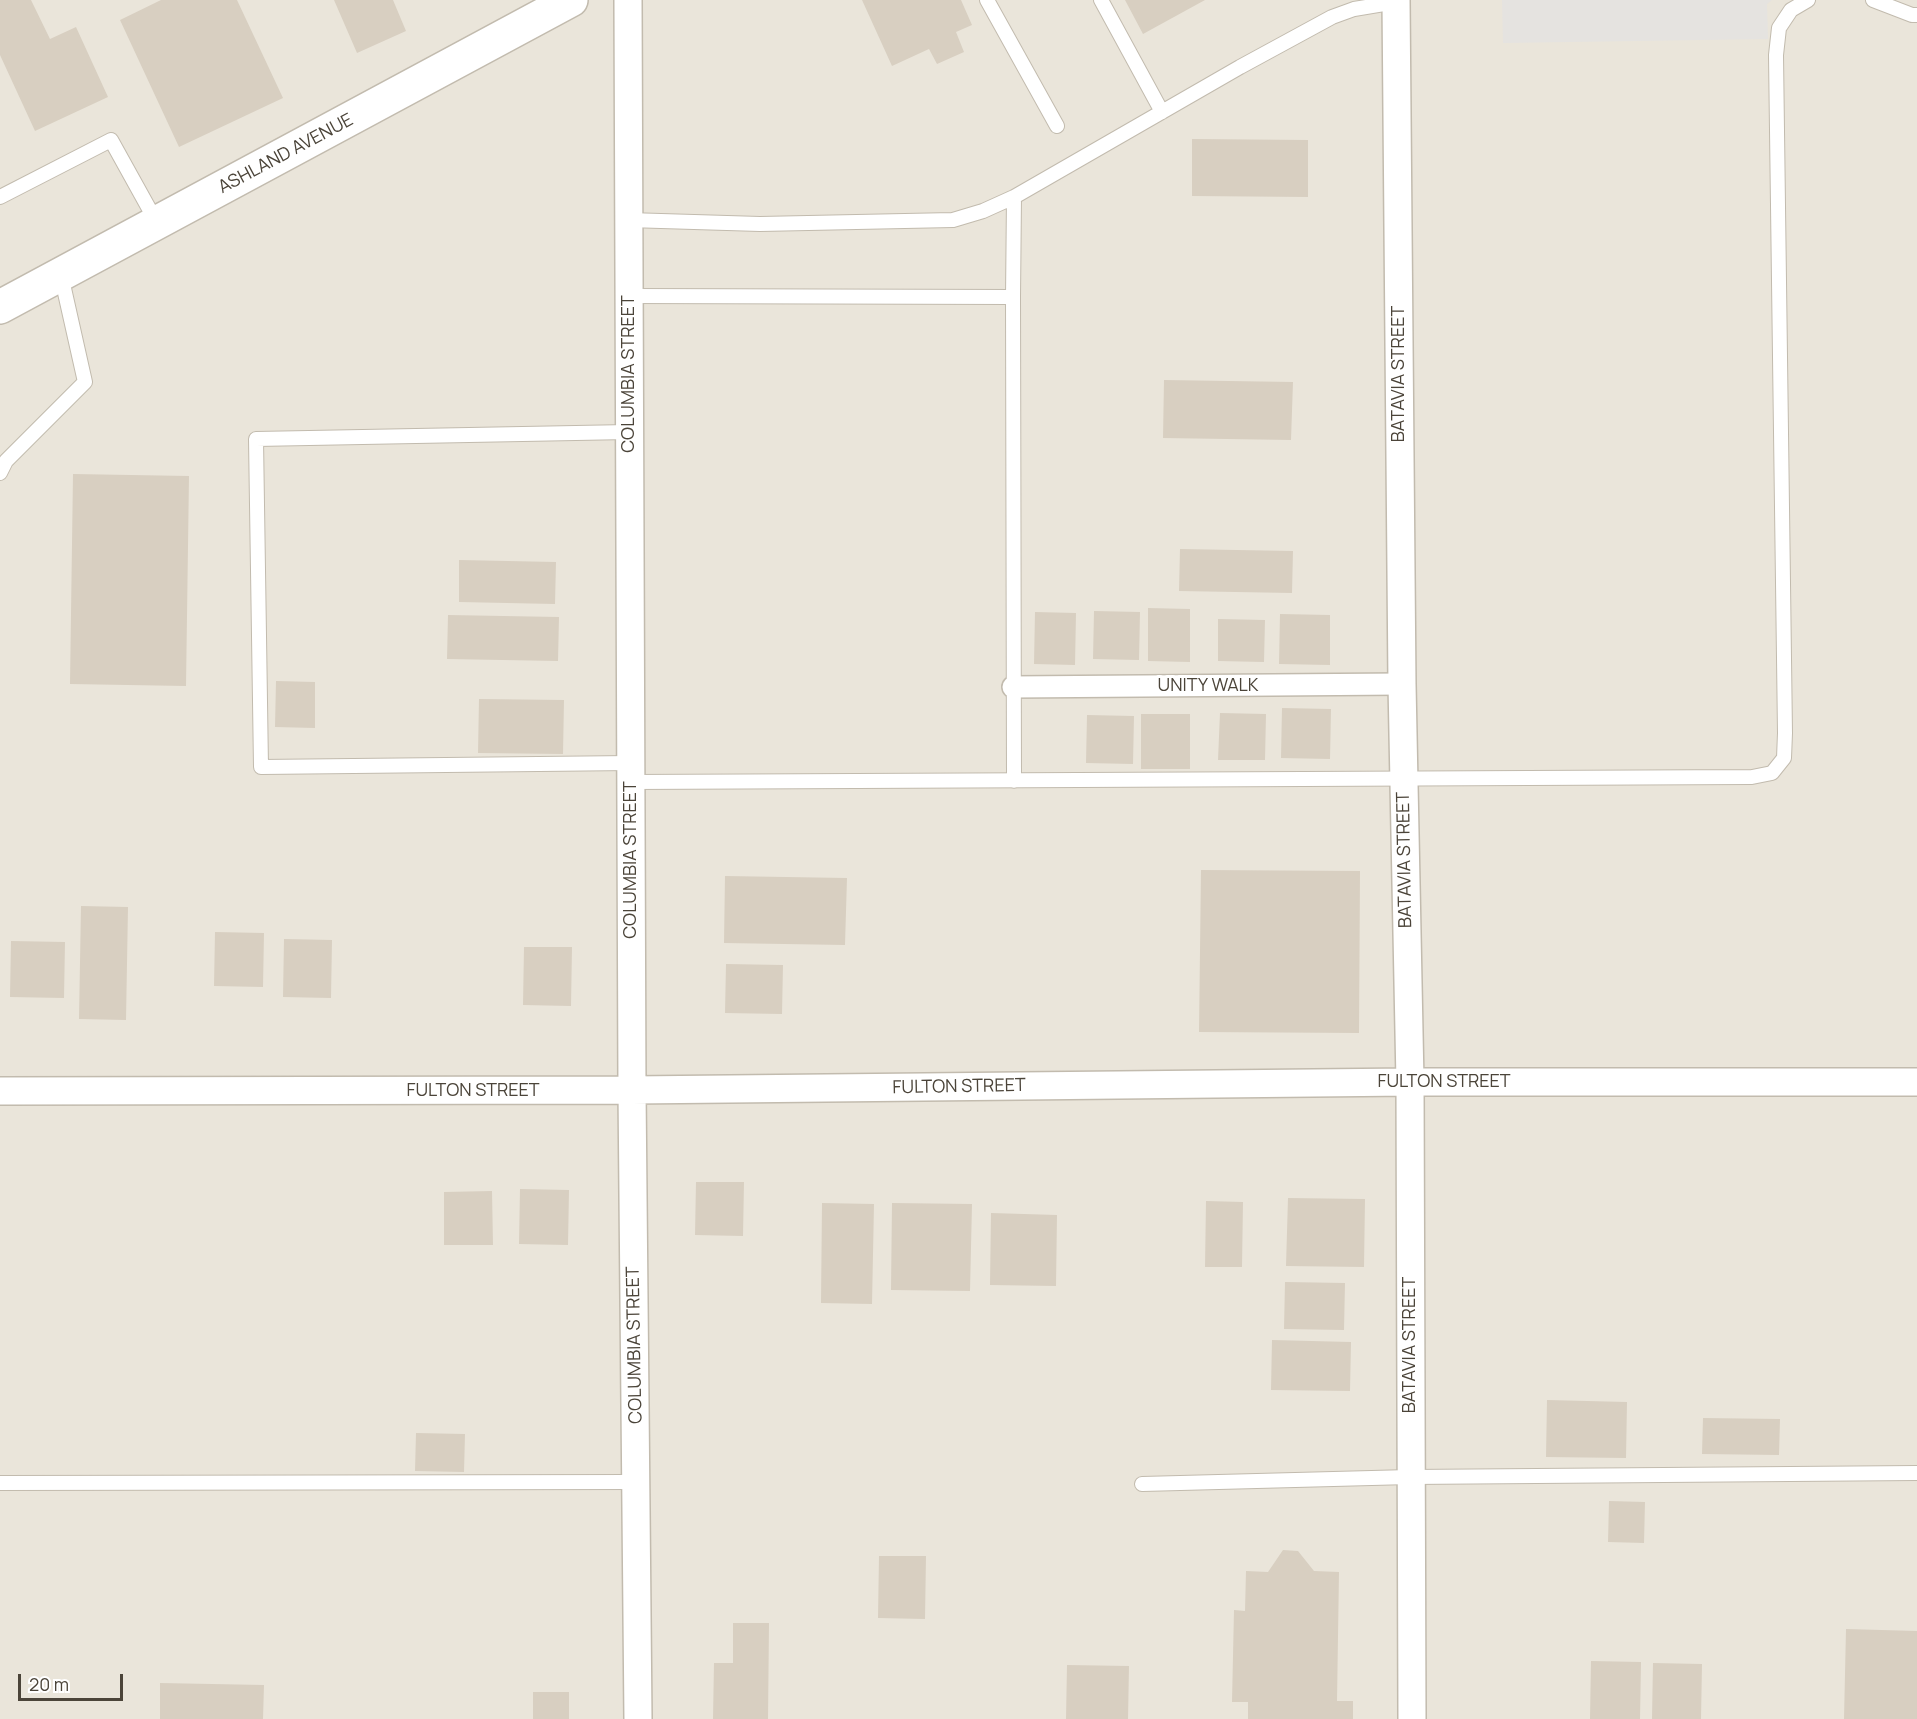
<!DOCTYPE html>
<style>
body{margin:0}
#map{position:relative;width:1917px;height:1719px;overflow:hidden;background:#f6f3ec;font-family:Manrope,sans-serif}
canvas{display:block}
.scale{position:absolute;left:18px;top:1674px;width:105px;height:27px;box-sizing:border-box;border:3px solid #4b4439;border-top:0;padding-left:8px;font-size:18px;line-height:21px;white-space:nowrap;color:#4b4439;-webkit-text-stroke:4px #fff;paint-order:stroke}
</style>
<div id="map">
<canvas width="1917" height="1719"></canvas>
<div class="scale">20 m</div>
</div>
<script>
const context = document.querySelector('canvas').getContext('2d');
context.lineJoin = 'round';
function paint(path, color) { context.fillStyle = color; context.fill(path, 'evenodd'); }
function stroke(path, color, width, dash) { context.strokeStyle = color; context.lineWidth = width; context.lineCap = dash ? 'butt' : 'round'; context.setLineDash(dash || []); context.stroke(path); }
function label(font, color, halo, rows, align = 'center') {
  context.font = font + ' Manrope,sans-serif'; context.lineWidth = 6; context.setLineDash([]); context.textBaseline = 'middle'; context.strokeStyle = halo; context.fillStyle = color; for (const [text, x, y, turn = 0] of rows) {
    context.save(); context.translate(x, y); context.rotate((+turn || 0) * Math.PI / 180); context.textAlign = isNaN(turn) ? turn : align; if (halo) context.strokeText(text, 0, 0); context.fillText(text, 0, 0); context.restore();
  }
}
paint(new Path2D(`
 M0 0H1917V1719H0Z`), '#eae5da');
paint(new Path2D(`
 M1502 0H1772L1767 4 1768 39 1503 43Z`), '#e5e3e0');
paint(new Path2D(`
 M0 0H31L50 39 76 27 108 97 35 131 0 55Z
 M161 0H237L283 98 179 147 120 20Z
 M334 0H393L406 31 357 53Z
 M862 0H961L972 25 956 32 964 52 937 64 929 49 892 66Z
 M1125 0H1205L1143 34Z
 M1192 139 1308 140V197L1192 196Z
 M1164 380 1293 382 1291 440 1163 438Z
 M73 474 189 476 186 686 70 684Z
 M1180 549 1293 551 1292 593 1179 591Z
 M459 560 556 562 555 604 459 602Z
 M1148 608 1190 609V662L1148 661Z
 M1094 611 1140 612 1139 660 1093 659Z
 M1035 612 1076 613 1075 665 1034 664Z
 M1280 614 1330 615V665L1279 664Z
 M448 615 559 617 558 661 447 659Z
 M1218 619 1265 620 1264 662 1218 661Z
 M276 681 315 682V728L275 727Z
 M479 699 564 700 563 754 478 753Z
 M1282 708 1331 709 1330 759 1281 758Z
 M1220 713 1266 714 1265 760H1218Z
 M1141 714H1190V769H1141Z
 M1087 715 1134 716 1133 764 1086 763Z
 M1201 870 1360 871 1359 1033 1199 1032Z
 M725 876 847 878 845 945 724 943Z
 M81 906 128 907 126 1020 79 1019Z
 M215 932 264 933 263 987 214 986Z
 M284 939 332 940 331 998 283 997Z
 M11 941 65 942 64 998 10 997Z
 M524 947H572L571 1006 523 1005Z
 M726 964 783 965 782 1014 725 1013Z
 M696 1182H744L743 1236 695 1235Z
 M520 1189 569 1190 568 1245 519 1244Z
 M492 1191 493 1245H444V1192Z
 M1288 1198 1365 1199 1364 1267 1286 1266Z
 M1206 1201 1243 1202 1242 1267H1205Z
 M822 1203 874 1204 872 1304 821 1303Z
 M892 1203 972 1204 970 1291 891 1290Z
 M991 1213 1057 1215 1056 1286 990 1285Z
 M1285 1282 1345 1283 1344 1330 1284 1329Z
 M1272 1340 1351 1342 1350 1391 1271 1390Z
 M1547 1400 1627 1402 1626 1458 1546 1457Z
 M1703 1418 1780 1419 1779 1455 1702 1454Z
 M416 1433 465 1434 464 1472 415 1471Z
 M1609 1501 1645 1502 1644 1543 1608 1542Z
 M1283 1550 1298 1551 1314 1571 1339 1572 1337 1701H1353V1719H1248V1702H1232L1234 1610 1245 1611 1246 1571 1268 1572Z
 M879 1556H926L925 1619 878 1618Z
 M733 1623H769L768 1719H713L714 1663H733Z
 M1846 1629 1917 1631V1719H1844Z
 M1591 1661 1641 1662 1640 1719H1590Z
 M1653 1663 1702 1664 1701 1719H1652Z
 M1067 1665 1129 1666 1128 1719H1066Z
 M160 1683 264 1685 263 1719H160Z
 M533 1692H569V1719H533Z`), '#d8cfc1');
const service = new Path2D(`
 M987 0 1057 126
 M1101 0 1162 112
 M1873 0 1912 15H1917
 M0 197 111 140 157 223
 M628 220 760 224 953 220 983 211 1014 197 1240 67 1332 17 1354 9 1396 2
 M629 296 1013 297 1014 781
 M1013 297 1014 197
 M629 432 256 439 261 767 631 763
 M0 473 6 461 85 382 61 275
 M631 782 1752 777 1772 773 1784 758 1785 733 1776 55 1779 28 1791 10 1808 0
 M0 1483 636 1482
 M1142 1484 1410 1477 1917 1473`);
const pedestrian = new Path2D(`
 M1013 687 1402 684`);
const minor = new Path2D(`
 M628 0 632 1090 638 1719
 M1396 0 1402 684 1410 1082 1412 1719
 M0 1091 632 1090 1410 1082H1917`);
const tertiary = new Path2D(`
 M0 307 571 0`);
stroke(service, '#c2bbae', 16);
stroke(pedestrian, '#c2bbae', 24);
stroke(minor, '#c2bbae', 30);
stroke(tertiary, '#c2bbae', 36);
stroke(service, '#fff', 14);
stroke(pedestrian, '#fff', 21);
stroke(minor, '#fff', 27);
stroke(tertiary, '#fff', 33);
label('18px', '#4b4439', '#fff', [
 ["ASHLAND AVENUE",286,154,-28],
 ["COLUMBIA STREET",629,374,-90],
 ["BATAVIA STREET",1399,374,-90],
 ["UNITY WALK",1208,686],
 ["COLUMBIA STREET",631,860,-90],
 ["BATAVIA STREET",1405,860,-91],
 ["FULTON STREET",1444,1082],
 ["FULTON STREET",959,1087,-1],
 ["FULTON STREET",473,1091],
 ["COLUMBIA STREET",635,1345,-91],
 ["BATAVIA STREET",1410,1345,-90]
]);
</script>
